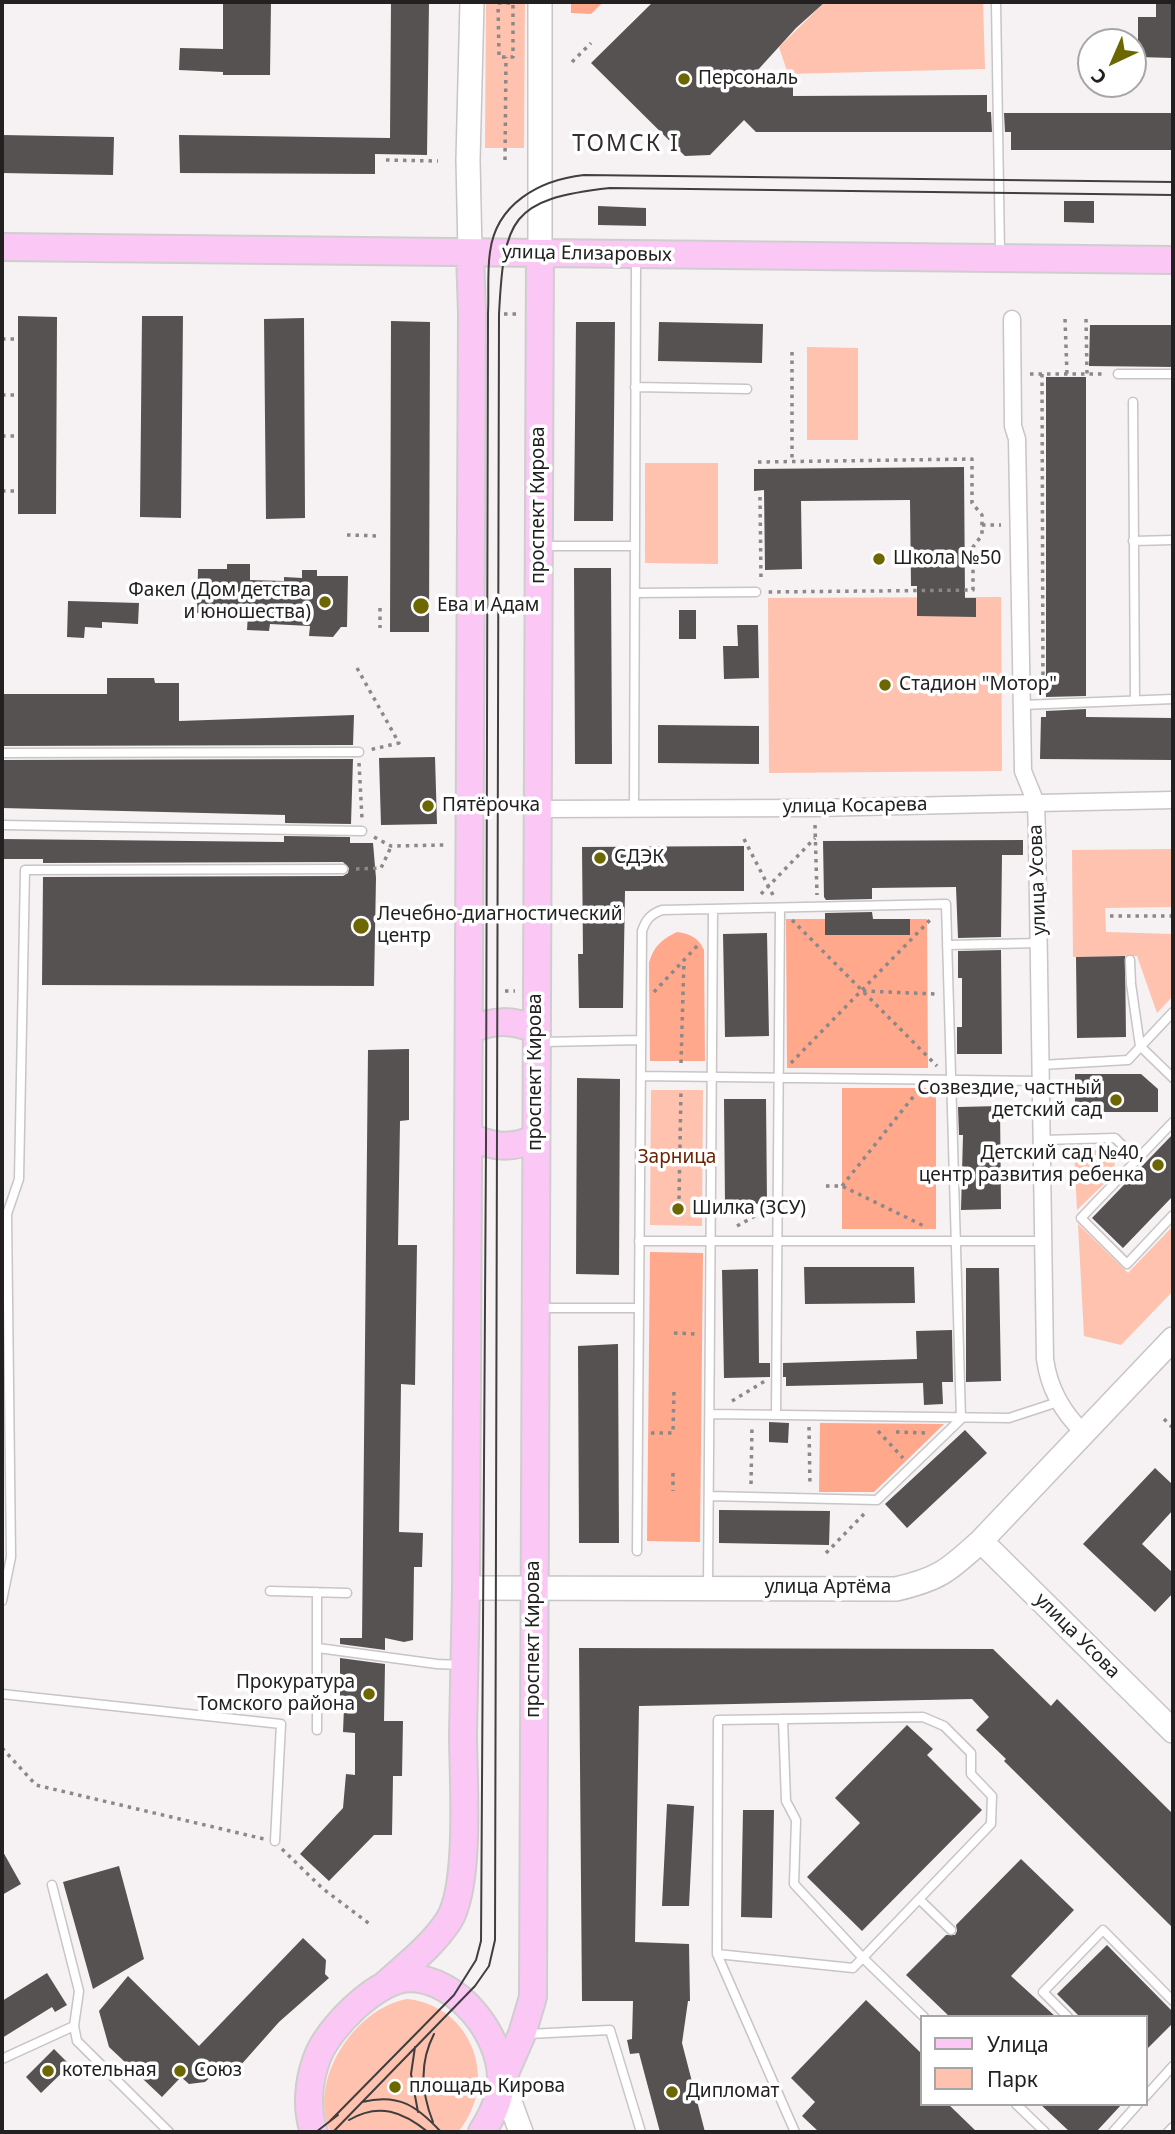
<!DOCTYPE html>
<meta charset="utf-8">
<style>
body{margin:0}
#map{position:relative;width:1175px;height:2134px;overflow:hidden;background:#f6f1f2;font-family:"Noto Sans",sans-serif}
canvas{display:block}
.frame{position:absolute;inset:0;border:4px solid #222021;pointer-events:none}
.legend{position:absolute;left:920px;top:2015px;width:228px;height:91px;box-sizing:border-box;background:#fff;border:2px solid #a7a6a6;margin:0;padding:9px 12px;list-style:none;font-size:21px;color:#222021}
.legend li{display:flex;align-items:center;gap:14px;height:35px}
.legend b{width:35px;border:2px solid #a7a6a6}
.north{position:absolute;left:1077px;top:28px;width:70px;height:70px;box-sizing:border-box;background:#fff;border:2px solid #a7a6a6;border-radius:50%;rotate:224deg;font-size:19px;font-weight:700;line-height:28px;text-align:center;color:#222021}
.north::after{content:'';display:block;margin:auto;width:24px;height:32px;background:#6c6700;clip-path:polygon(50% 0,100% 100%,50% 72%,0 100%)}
</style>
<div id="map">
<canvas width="1175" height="2134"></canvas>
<div class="frame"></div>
<ul class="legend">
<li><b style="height:9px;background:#fbc7f5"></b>Улица</li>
<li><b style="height:19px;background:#fec2ae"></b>Парк</li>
</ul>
<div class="north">С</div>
</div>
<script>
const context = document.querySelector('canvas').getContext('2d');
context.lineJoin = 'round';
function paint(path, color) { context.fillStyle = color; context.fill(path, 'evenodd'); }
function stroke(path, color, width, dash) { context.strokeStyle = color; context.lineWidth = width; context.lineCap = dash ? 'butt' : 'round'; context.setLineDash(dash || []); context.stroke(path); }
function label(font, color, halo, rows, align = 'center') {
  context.font = font + ' "Noto Sans",sans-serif'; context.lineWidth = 7; context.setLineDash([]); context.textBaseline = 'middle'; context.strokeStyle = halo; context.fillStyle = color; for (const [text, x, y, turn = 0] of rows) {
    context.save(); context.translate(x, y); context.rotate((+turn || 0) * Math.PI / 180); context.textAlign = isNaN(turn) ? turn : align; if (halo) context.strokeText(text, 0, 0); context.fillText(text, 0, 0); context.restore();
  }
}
paint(new Path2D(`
 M486 2H525L524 148H485Z
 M825 2H983L985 69 788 74 779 47Z
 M807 347 858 348V440H807Z
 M645 463H718V564L645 563Z
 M1001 597 1002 771 769 773 768 598Z
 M1173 849V907L1105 908 1106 932 1173 934V996L1157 1013 1137 956 1073 957 1072 850Z
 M651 1090H703L702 1226 650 1225Z
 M1114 1149 1115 1173 1077 1210 1074 1151Z
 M1078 1224 1128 1273 1173 1226V1291L1121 1345 1084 1336Z
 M407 1999C473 2006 500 2083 458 2132H331C306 2082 355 2008 407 1999Z`), '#fec2ae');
paint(new Path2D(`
 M571 2H603L591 14 571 13Z
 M786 919H927L928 1068H787Z
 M677 932C690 934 698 937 704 950L705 1061H650L649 963C654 946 661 940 677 932Z
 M842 1088H936V1229H842Z
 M650 1252 703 1253 700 1542 647 1541Z
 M820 1423 944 1424 874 1492H819Z`), '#ffa88b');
paint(new Path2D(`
 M223 2H271L270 75H223V72L179 70 180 48 223 49Z
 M391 2H429L427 155 375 154V174L180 173 179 135 390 138Z
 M653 2H825L796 28 746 83 793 86V96L987 95V112H991L992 132H756L744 120 710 155 685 156 591 63Z
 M1156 2H1173V58L1138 57V17H1156Z
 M1004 113H1173V150H1011V132H1005Z
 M2 135 114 137 113 175 2 173Z
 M1064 201H1094V223L1064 222Z
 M598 206 646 208V226L598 225Z
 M18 316 57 317 56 514H18Z
 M142 316H183L181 518 140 517Z
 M304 318 305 518 266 519 264 319Z
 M391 321 430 322 429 632H390Z
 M576 322H615L613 521H574Z
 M659 322 763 324 762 363 658 361Z
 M1090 325H1173V367L1089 366Z
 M1046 377H1086V696L1046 697Z
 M964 467 965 598H976V617L917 616V586H911L910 500 801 501 802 569 765 570 764 490 754 491V469Z
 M227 564H250V580L284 581V577L302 578V570H317V576H348L347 627H341L333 637 309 636 310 626 270 624 269 631 247 630 248 614 197 613 198 569H227Z
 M574 568H611L612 764H575Z
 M68 601 139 603 138 624 102 622V628L85 627 84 638 67 637Z
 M679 610H696V639H679Z
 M737 625H758L759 678 724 679 723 646H738Z
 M107 678H154L155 683H179V721L354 715 353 745 2 746V694H107Z
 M1086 709V717L1173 718V760L1040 759 1041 717H1046V711Z
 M658 725 759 726V764L658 763Z
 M435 757 437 824 381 825 379 758Z
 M353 759 351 824 285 823V815L2 808V760Z
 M284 836 350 837V843H373L376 878 374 986 42 985 43 877 343 876 348 873 349 868 343 862 43 863V859H2V839L284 842Z
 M1023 840V855H1002L1001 937 958 938 956 887 872 888V899L826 900 824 897 823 841Z
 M744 846V891H625L623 1008H579L578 954H583L582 847Z
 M872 912 873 919H910V935H825V913Z
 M767 933 769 1036 725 1037 723 934Z
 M1001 950 1002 1054H957V1027H962V978H958V951Z
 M1125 956 1126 1037 1077 1038 1076 957Z
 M409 1049V1120L400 1121 398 1245H417L415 1385 401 1384 399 1532 423 1533 422 1567H414L413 1640 404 1642 385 1638V1650L340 1644V1638H362L368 1050Z
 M1075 1074H1141L1158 1089V1112H1075Z
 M577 1078 620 1079 619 1275 576 1274Z
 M724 1099H766L767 1204H725Z
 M1000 1106 1001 1209 961 1210 963 1135H959L958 1107Z
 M1173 1134V1196L1123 1248 1092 1218Z
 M804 1267H914L915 1303 805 1304Z
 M966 1268H999L1001 1381 966 1382Z
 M758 1269 759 1363H770V1377L724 1378 722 1270Z
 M952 1330 953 1382H942L943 1404 924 1405 923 1383 786 1386V1377H783V1363L917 1359 916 1331Z
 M618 1344 619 1543H579L578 1346Z
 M769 1422 789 1423 788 1443 769 1442Z
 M965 1430 987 1453 907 1528 885 1504Z
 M1155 1468 1173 1485V1510L1142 1544 1173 1573V1593L1155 1612 1083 1544Z
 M719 1510 830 1511 829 1545 719 1543Z
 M579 1648 993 1649 1051 1706 1057 1699 1173 1814V1928L1004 1761 1006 1759 976 1730 989 1717 972 1699 639 1706 635 1942 689 1944 690 2001H688L682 2043 705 2132H660L639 2053 630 2054 627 2040 632 2039 633 2001H582Z
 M340 1658 385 1664 384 1721H403L402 1776H393L392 1835H374L329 1881 300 1854 343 1808 346 1774 355 1775V1733L343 1732 344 1707H340Z
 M907 1725 933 1749 927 1755 982 1810 862 1931 807 1877 860 1823 835 1798Z
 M667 1804 694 1806 689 1906H662Z
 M743 1810H774L772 1918 741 1917Z
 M2 1850 21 1884 2 1895Z
 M1021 1859 1074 1910 1011 1976 1056 2017H950L906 1975 946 1935H955L957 1931 956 1925Z
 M119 1866 144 1959 93 1989 63 1882Z
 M303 1938 326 1960 325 1974 329 1978 279 2022 232 2075 228 2071 214 2074 205 2082 189 2084 181 2077 162 2097 109 2047 99 2011 128 1976 199 2046Z
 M1107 1945 1173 2012V2023L1145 2051V2017H1080L1057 1994Z
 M47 1973 67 2005 55 2012 52 2007 2 2038V2001Z
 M866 2000 921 2053V2104H948L977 2132H819L802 2116 815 2102 791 2078Z
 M54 2049 70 2065 41 2093 26 2077Z
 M1040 2104H1122L1096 2132H1070Z`), '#565252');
const lane = new Path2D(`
 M996 2 1000 253
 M1118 374H1173
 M635 387 747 389
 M1133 402 1135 700
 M1133 541 1173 540
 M543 546H635
 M635 593 756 592
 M1022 705 1173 699
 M2 753 359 752
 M634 809 636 259
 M2 825 362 831
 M947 945 1040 943
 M1130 960 1131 984 1140 1046 1173 1078
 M542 1042 641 1040
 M1041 1065 1128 1060 1173 1012
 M641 1076 1041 1081
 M1173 1122 1081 1218 1127 1264 1173 1215
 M1043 1140 1115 1138 1137 1160
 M639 1241H1044
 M538 1308H639
 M710 1414 1009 1418 1058 1402
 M776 1415 780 908
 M637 1551 642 931C646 919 651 914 662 910L946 904 961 1419 877 1500 709 1496
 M708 1586 713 909
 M270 1591 347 1593
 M317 1592V1730
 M2 1601 11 1557 7 1214 19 1179 25 870 343 869
 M318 1648 437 1664 461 1665
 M2 1694 281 1724 275 1841
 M783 1719 786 1801 796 1820 794 1884 863 1958 924 2017
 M52 1885 79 1991 74 2026 77 2041 169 2132
 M919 1899 951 1930
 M717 1954 853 1968 991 1824 992 1796 971 1774V1753L944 1726 923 1717 718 1720 717 1954 795 2132
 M1068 2017 1043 1992 1103 1930 1173 2001
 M528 2034 610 2030 641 2132
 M2 2059 74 2026
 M1145 2097 1173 2066
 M1016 2104 1045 2132
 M1113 2132 1138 2104
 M1168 2132 1173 2127`);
const street = new Path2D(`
 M1012 319 1013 426 1017 439 1023 771 1036 803 1037 836 1045 1359C1049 1389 1062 1412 1084 1433
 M537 809 814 808 1173 800`);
const secondary = new Path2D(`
 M470 253 468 160 472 2
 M540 253V2
 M981 1541 1173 1731
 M466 1588 896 1589C940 1579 949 1570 981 1541L1173 1339
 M502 2080 521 2132`);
const primary = new Path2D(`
 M2 247 1173 260
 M469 1030C494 1020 511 1019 537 1030
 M468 1136C492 1147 511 1150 536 1138
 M385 1985C407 1965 433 1945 449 1920 471 1884 463 1777 463 1734L466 1588 472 313 470 253
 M502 2080 522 2034 533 1997 540 253
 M314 2132C306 2109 308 2082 317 2058 328 2028 377 1978 411 1978 458 1980 500 2033 501 2077 502 2097 492 2116 482 2132`);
stroke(lane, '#c9c4c6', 11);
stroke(street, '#c9c4c6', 19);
stroke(secondary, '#c9c4c6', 26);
stroke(primary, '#cecece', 30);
stroke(new Path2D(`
 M498 3H513V57H499Z
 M572 62 591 43
 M386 160 438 161
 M505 160 506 57
 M504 314H517
 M1065 319 1067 374
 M1086 319 1087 374
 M2 339H18
 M792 352V461
 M1030 374H1106
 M1042 374 1043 691
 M2 395H18
 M2 436H18
 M758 462 972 459V503L982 515V535L973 547V590L767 592
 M2 491H18
 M760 497 761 579
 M982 525H1001
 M347 535 380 536
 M380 608V628
 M357 668 399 743 369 750
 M359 763 362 819
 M815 825 817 895
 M374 837 391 846 446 845
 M744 839 773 895
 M356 869 381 868 391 847
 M761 894 815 838
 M1110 916H1173
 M792 920 937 1066
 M505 991H515
 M863 991 936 994
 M654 992 699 944
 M681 1063 684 960
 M791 1063 932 918
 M826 1186H842L926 1227
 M842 1186 917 1092
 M679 1199 681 1089
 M737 1226 764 1211
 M674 1333 697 1334
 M732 1401 765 1381
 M1164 1419 1173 1428
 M809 1427 810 1486
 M878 1431 903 1458
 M896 1432 927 1433
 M651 1433H673L674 1389
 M673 1473V1491
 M751 1484 752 1426
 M826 1553 864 1514
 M2 1748 36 1785 264 1839
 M282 1849 322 1888 371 1925`), '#8c8889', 3.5, [3.5, 5]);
stroke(lane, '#fff', 8);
stroke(street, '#fff', 16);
stroke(secondary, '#fff', 23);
stroke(primary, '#fbc7f5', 26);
stroke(new Path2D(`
 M415 2047 411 2074 418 2112
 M362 2102C399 2093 417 2106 441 2132
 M349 2120C379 2102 403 2112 428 2132
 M330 2121 454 1995 476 1960 481 1941 486 1145 488 313C489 293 487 272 490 252 496 204 539 180 584 175L1173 182
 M433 2122C421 2092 419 2063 434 2034
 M316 2132 338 2115
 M333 2132 475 1986 489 1966 495 1940 499 314C504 219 510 199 610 188L1173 195`), '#403e3f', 2);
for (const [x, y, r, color] of [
 [684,79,7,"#6c6700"],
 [879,559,7,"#6c6700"],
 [325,602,7,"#6c6700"],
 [421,606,9,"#6c6700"],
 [885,685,7,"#6c6700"],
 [428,806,7,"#6c6700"],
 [600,858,7,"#6c6700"],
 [361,926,9,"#6c6700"],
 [1116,1100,7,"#6c6700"],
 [1158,1165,7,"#6c6700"],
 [678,1209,7,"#6c6700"],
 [369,1694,7,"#6c6700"],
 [48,2071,7,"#6c6700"],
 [180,2071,7,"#6c6700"],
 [395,2087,7,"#6c6700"],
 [672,2092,7,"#6c6700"]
]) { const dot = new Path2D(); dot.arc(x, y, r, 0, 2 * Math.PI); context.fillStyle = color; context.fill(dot); stroke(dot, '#fff', 2.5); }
label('19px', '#222021', '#fff', [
 ["Персональ",698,79],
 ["Школа №50",893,559],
 ["Факел (Дом детства",311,591,"right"],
 ["и юношества)",311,613,"right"],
 ["Ева и Адам",437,606],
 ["Стадион \"Мотор\"",899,685],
 ["Пятёрочка",442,806],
 ["СДЭК",614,858],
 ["Лечебно-диагностический",377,915],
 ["центр",377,937],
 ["Созвездие, частный",1102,1089,"right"],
 ["детский сад",1102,1111,"right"],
 ["Детский сад №40,",1144,1154,"right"],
 ["центр развития ребенка",1144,1176,"right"],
 ["Шилка (ЗСУ)",692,1209],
 ["Прокуратура",355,1683,"right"],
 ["Томского района",355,1705,"right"],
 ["котельная",62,2071],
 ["Союз",194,2071],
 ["площадь Кирова",409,2087],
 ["Дипломат",686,2092]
], 'left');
label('19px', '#222021', '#fff', [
 ["улица Елизаровых",587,254,1],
 ["проспект Кирова",539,505,-90],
 ["улица Косарева",855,806,-1],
 ["улица Усова",1038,880,-92],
 ["проспект Кирова",536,1072,-90],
 ["улица Артёма",828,1588],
 ["улица Усова",1077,1636,45],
 ["проспект Кирова",534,1639,-90]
]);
label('19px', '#6c2103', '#fff', [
 ["Зарница",677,1158]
]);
context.letterSpacing = '2px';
label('23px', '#312e2f', '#fff', [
 ["ТОМСК I",626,144]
]);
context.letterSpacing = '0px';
</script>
